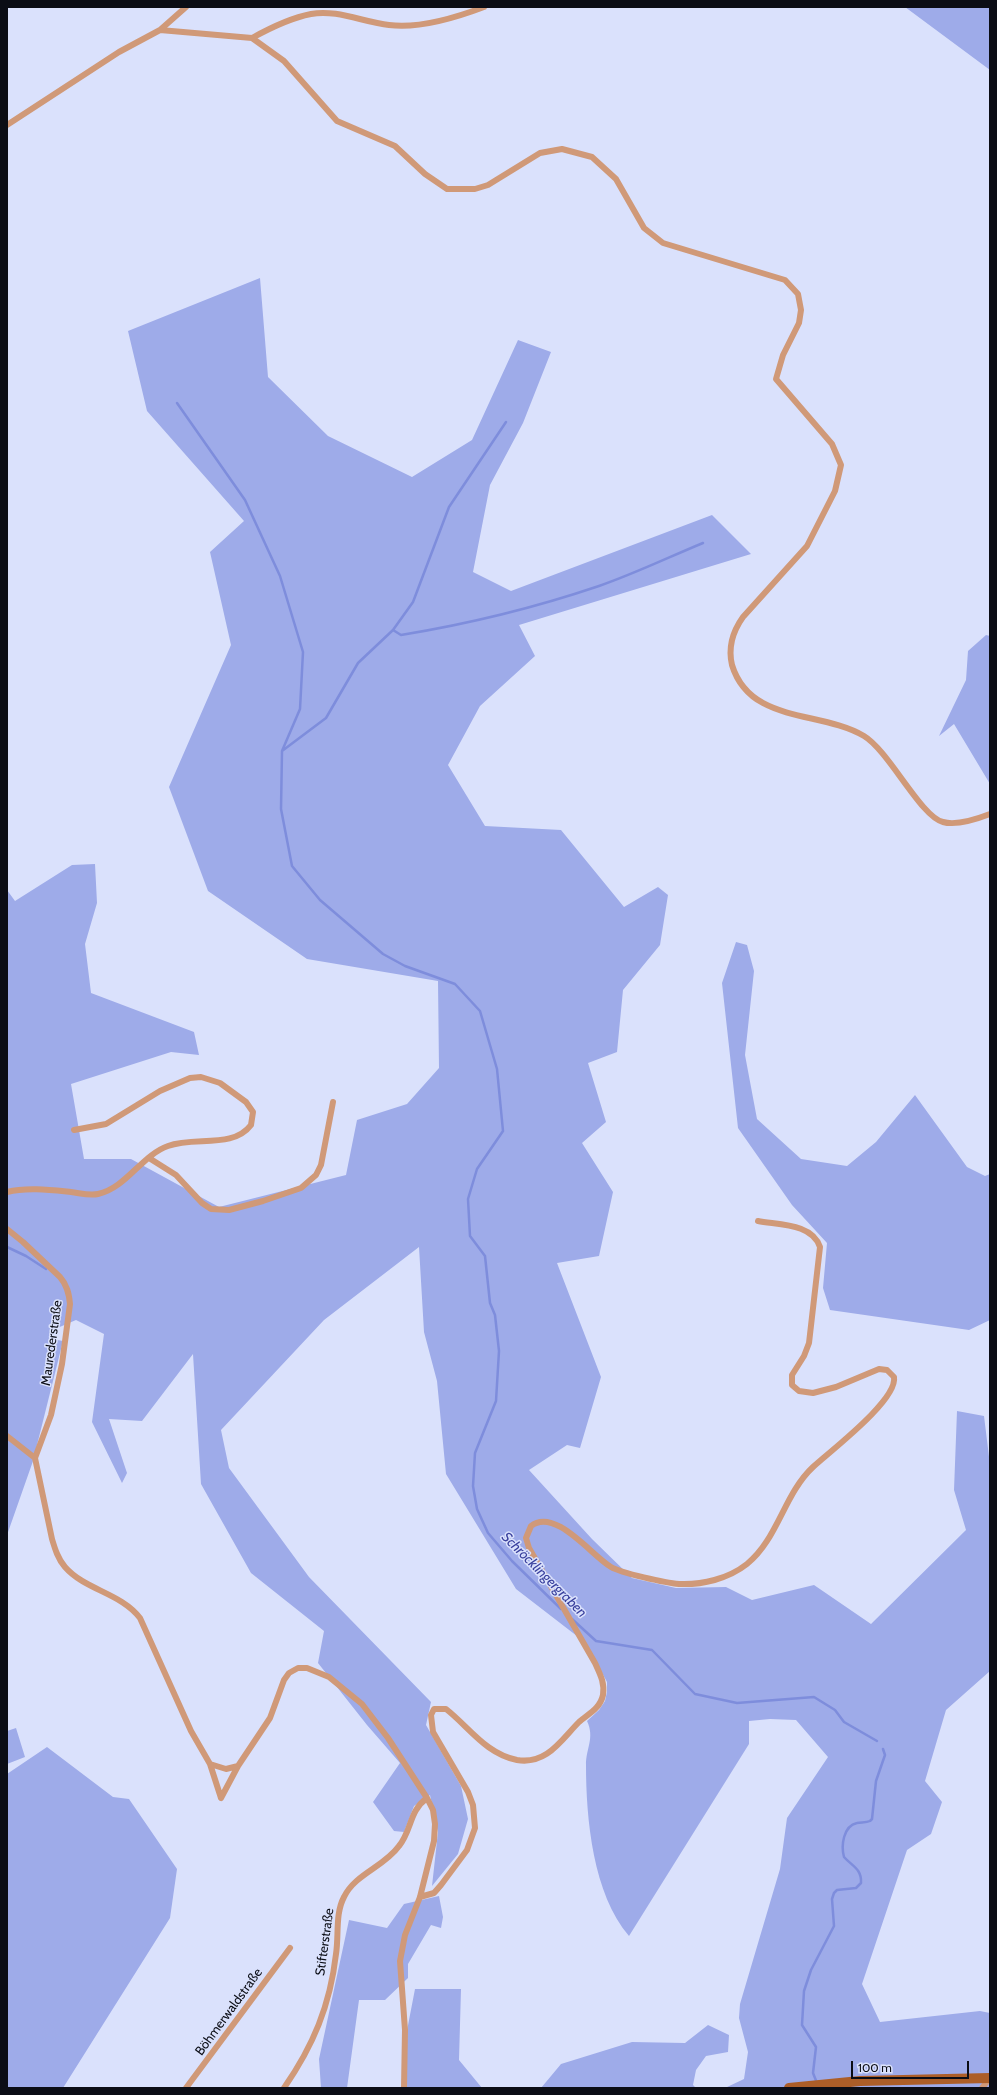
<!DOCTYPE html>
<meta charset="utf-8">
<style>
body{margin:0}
#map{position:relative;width:997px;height:2095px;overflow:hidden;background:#dae1fc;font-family:Cabin,sans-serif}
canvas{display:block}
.frame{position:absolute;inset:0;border:8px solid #0b0d15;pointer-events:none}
.scale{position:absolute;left:851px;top:2061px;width:118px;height:18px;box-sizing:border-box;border:2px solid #0b0d15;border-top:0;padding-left:5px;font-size:12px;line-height:14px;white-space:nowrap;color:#0b0d15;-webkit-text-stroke:3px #dae1fc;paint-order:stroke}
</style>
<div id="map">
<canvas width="997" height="2095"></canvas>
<div class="frame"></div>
<div class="scale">100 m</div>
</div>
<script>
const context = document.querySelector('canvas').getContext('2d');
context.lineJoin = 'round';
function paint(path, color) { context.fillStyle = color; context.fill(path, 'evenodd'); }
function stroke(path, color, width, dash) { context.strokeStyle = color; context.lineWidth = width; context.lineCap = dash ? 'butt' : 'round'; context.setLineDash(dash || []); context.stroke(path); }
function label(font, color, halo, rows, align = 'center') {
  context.font = font + ' Cabin,sans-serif'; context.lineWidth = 3; context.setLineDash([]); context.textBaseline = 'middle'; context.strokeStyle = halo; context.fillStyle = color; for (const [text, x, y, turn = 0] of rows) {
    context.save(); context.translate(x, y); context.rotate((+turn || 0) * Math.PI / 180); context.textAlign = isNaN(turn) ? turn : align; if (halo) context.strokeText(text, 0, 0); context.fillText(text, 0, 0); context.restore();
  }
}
paint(new Path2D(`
 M905 7H990V70Z
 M260 278 268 377 328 436 412 477 472 440 518 340 551 352 523 423 490 485 473 572 511 591 712 515 751 554 519 625 535 656 480 706 448 765 485 826 561 830 624 907 658 887 668 895 660 945 623 990 617 1052 588 1063 606 1122 582 1143 613 1192 599 1256 557 1263 601 1377 580 1448 567 1445 529 1470 592 1539 632 1578 676 1588 726 1587 752 1600 814 1585 871 1624 966 1530 954 1490 957 1411 984 1416 990 1465V1671L946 1710 925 1781 942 1802 931 1834 907 1850 862 1984 880 2022 980 2011 990 2013V2088H725L744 2079 748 2052 739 2018 740 2004 780 1869 787 1818 828 1757 796 1720 770 1719 749 1721V1744L629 1936C593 1894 586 1819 586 1765 586 1748 595 1738 587 1721L599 1710 605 1701 607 1692V1682L586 1643 516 1589 446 1474 437 1381 424 1332 419 1247 324 1320 221 1430 229 1468 309 1577 431 1702 426 1725 461 1786 468 1819 458 1854 432 1886 438 1832 430 1795 414 1806 404 1832 394 1831 373 1802 400 1763 367 1725 318 1663 324 1631 251 1573 201 1484 193 1354 142 1421 109 1419 127 1473 122 1483 92 1422 104 1334 76 1320 55 1329 52 1339 63 1341 33 1461 7 1535V890L15 901 72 865 95 864 97 903 85 944 91 993 194 1032 199 1055 171 1052 71 1084 84 1159H131L219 1207 346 1175 357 1120 407 1104 439 1068 438 981 307 959 208 891 169 787 231 645 210 552 244 521 147 411 128 331Z
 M986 635 990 636V784L954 724 939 736 966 680 968 651Z
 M736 942 747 945 754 971 745 1055 757 1119 801 1159 847 1166 876 1142 915 1095 967 1167 985 1176 990 1174V1320L969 1330 830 1310 823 1288 827 1243 792 1205 738 1128 722 983Z
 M16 1728 25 1757 7 1764V1731Z
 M47 1747 113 1797 129 1799 177 1869 170 1918 63 2088H7V1774Z
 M439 1896 443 1917 441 1928 431 1925 408 1964V1978L385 2000H359L347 2088H321L319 2059 349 1920 387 1928 404 1904Z
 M415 1989H461L459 2060 482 2088H403L404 2046Z
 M708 2025 729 2035 728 2052 706 2056 696 2070 693 2085 696 2088H541L561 2064 632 2042 685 2043Z`), '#9eabe9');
stroke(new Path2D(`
 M177 403 245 500 280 576 303 652 300 709 282 751 281 809 292 866 320 900 383 954 405 966 455 984 480 1011 497 1069 503 1131 477 1169 468 1199 470 1236 485 1256 490 1303 495 1315 499 1351 496 1401 475 1453 473 1486 477 1509 488 1533 512 1561 561 1609
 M393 630 401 635C468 624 534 608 599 586 634 574 669 557 703 543
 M282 751 326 718 358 663 393 630 413 602 449 507 506 422
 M7 1247 26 1256 46 1269
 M572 1619 596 1641 652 1650 695 1694 737 1703 814 1697 835 1710 844 1722 877 1741
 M817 2083 813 2073 816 2047 802 2025 804 1991 811 1970 834 1926 832 1899 834 1893 837 1890 856 1888 861 1883C862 1869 852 1866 844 1857 841 1846 843 1826 857 1823 861 1822 866 1823 870 1821L872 1819 876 1781 885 1755 883 1749`), '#7e8ddc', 2.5);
stroke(new Path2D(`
 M160 30 186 7
 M252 38C270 28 290 18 311 14 336 9 363 22 389 25 419 29 455 18 484 7
 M7 125 119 52 160 30 252 38 284 61 337 121 395 146 425 174 447 189H475L488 185 540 153 562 149 592 157 616 179 644 228 663 243 785 280 798 294 801 310 799 323 783 355 776 379 832 444 841 465 835 491 807 546 743 617C733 631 728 648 732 665 750 724 820 710 864 736 889 751 921 817 943 822 957 826 977 819 990 814
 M149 1158 176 1175 202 1203 211 1209 229 1210 263 1201 301 1188 316 1175 321 1165 333 1102
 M7 1192C27 1187 51 1190 71 1192 80 1193 89 1196 98 1194 126 1188 142 1155 168 1146 195 1136 233 1149 251 1125L253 1112 246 1102 220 1083 201 1077 190 1078 160 1091 106 1124 74 1130
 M7 1229 23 1242 60 1277C67 1285 69 1293 70 1304L62 1364 51 1415 35 1458
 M7 1436 35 1458 52 1539C55 1549 58 1559 65 1567 85 1590 121 1593 140 1618L191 1731 210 1764 221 1798
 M210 1764 226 1769 238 1766 270 1718 284 1680 289 1673 298 1668H307L329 1677 362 1704 388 1738 427 1798 433 1810 435 1824 434 1841 420 1897 405 1935 400 1961 405 2030 404 2088
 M221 1798 238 1766
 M420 1897 434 1893 441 1885 467 1850 475 1828 473 1805 468 1792 433 1732 431 1715 434 1709H446C469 1727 486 1754 517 1760 547 1765 561 1740 579 1722 588 1714 600 1709 603 1695 605 1683 600 1674 595 1663L529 1548 526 1538 531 1526C555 1507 592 1556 611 1567 621 1573 666 1583 679 1584 702 1585 728 1579 747 1564 778 1539 784 1494 813 1467 829 1452 898 1400 894 1377L887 1370 879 1369 836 1387 813 1393 799 1391 792 1385V1375L804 1356 809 1343 820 1247C812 1223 778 1225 758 1221
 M186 2088 290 1948
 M284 2088C313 2046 330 2006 336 1954 339 1935 335 1914 344 1897 355 1874 384 1867 399 1846 412 1830 409 1811 427 1798
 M982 2088 990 2078`), '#d09978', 6);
stroke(new Path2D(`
 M789 2088 860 2081 990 2078`), '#ac5e28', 10);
label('13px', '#0b0d15', '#dae1fc', [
 ["Maurederstraße",52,1343,-82],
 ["Stifterstraße",325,1942,-82],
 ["Böhmerwaldstraße",229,2012,-54]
]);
label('italic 14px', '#3a419e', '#dae1fc', [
 ["Schröcklingergraben",544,1575,45]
]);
</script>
